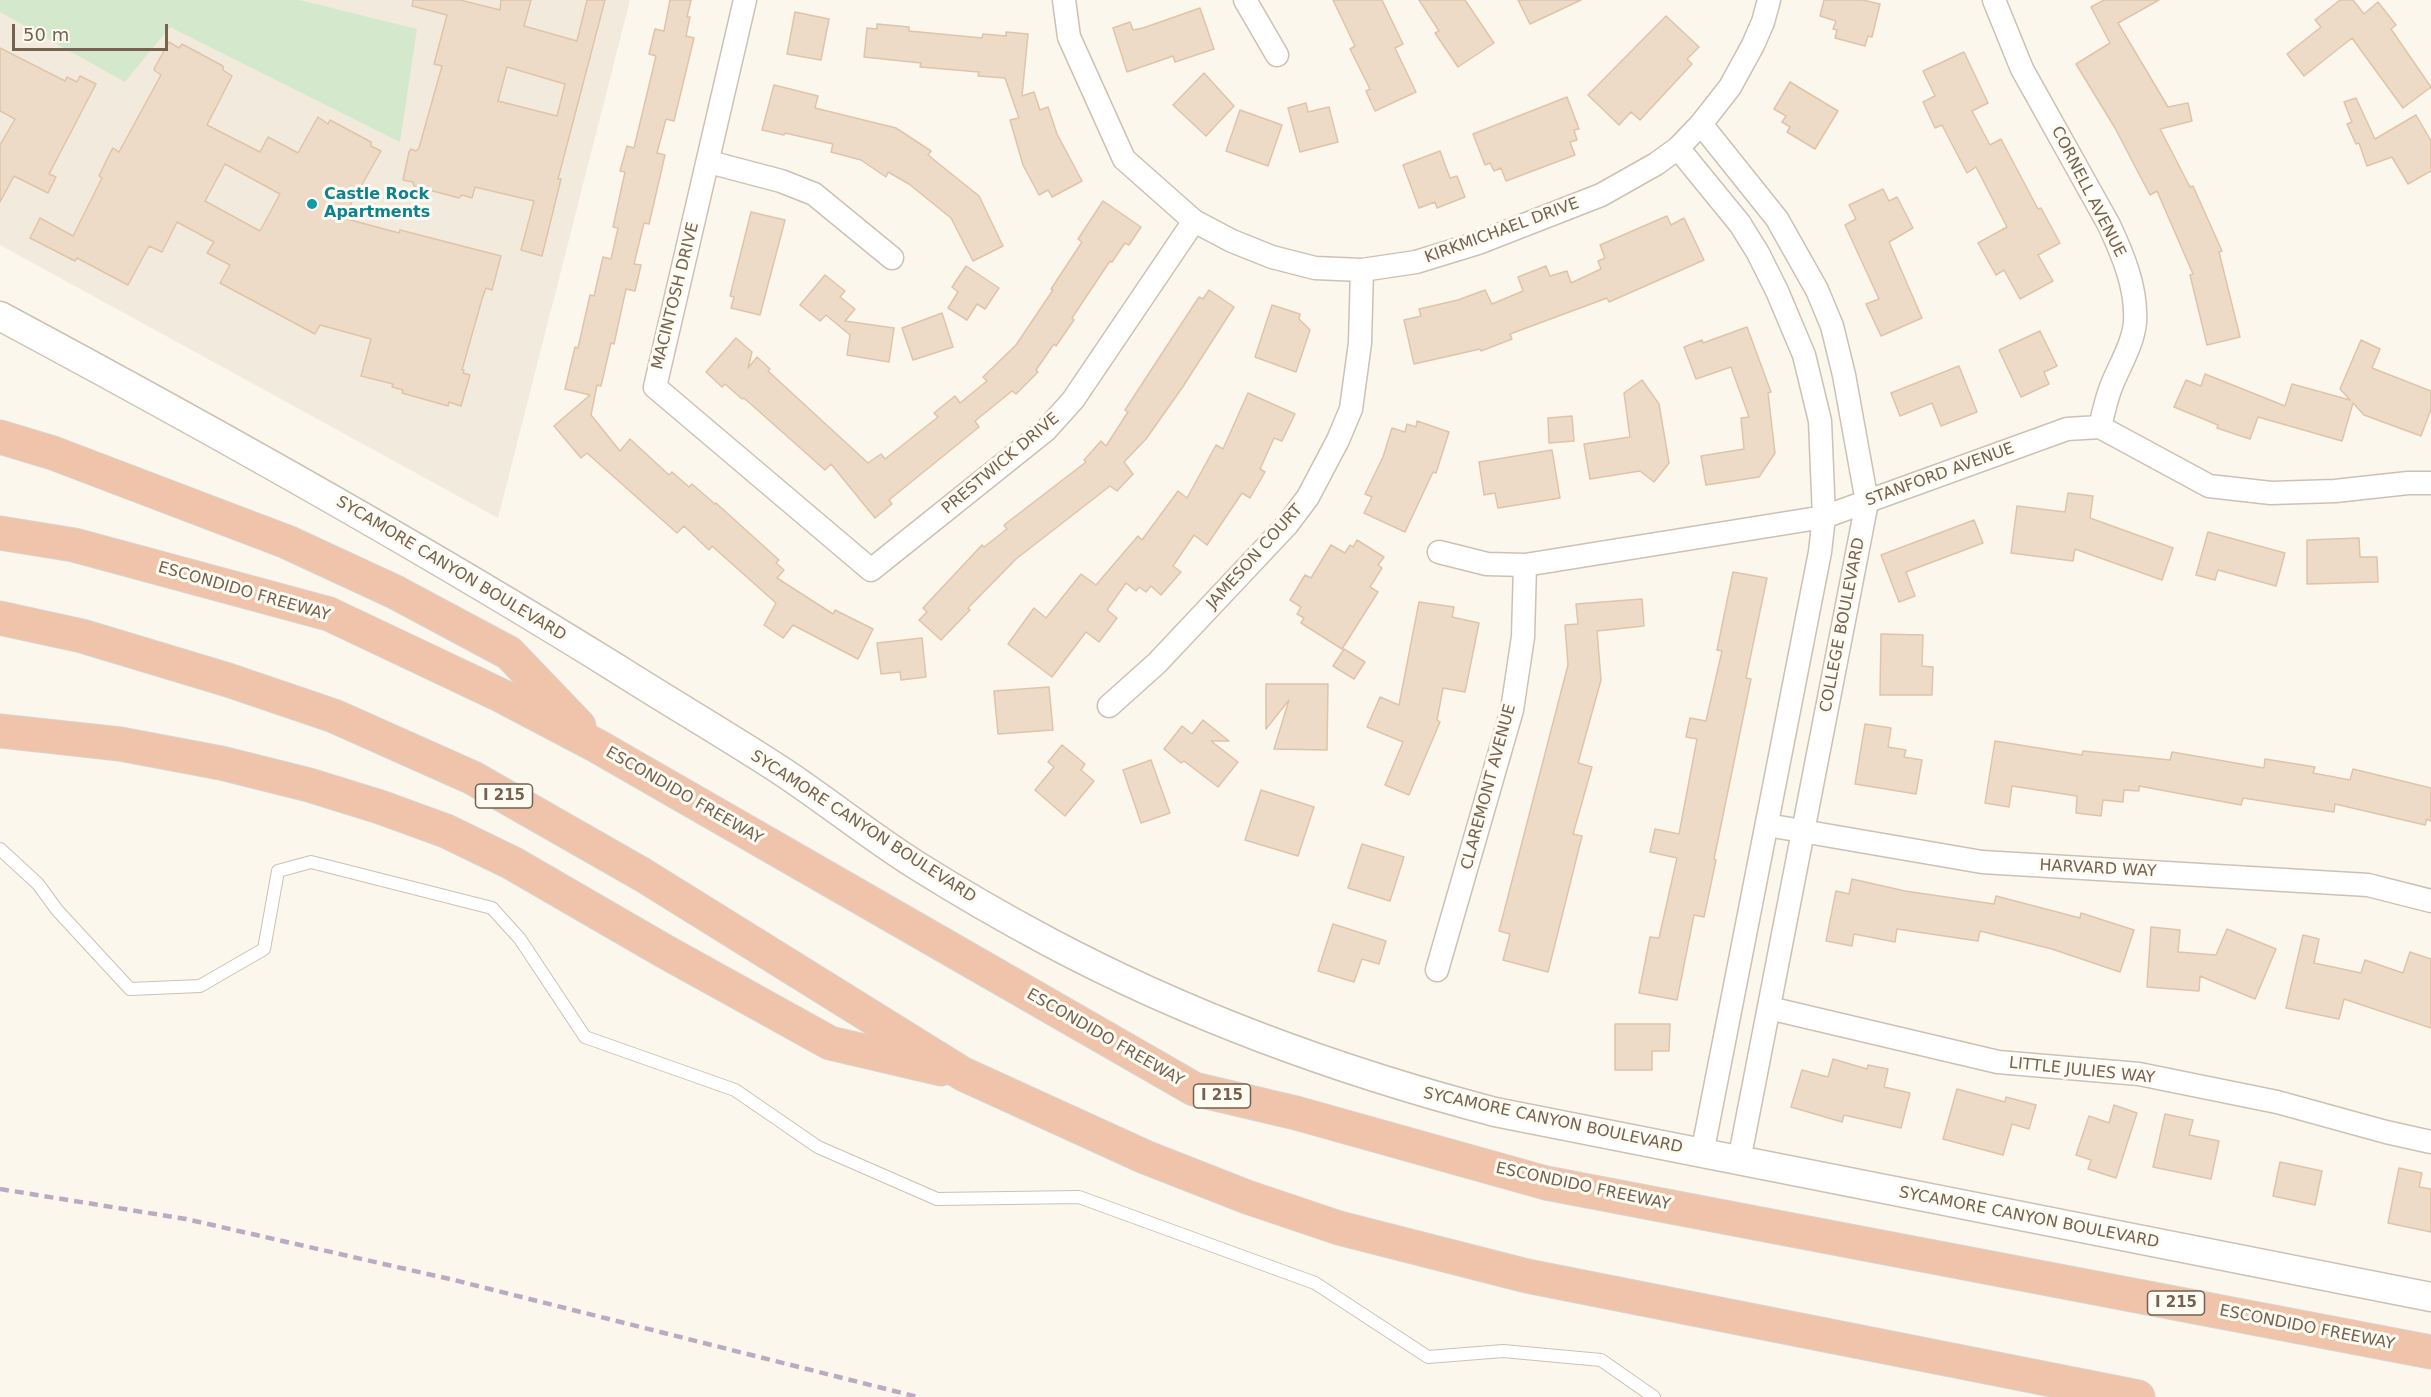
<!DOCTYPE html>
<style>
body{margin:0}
#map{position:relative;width:2431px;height:1397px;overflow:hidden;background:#fbf7ed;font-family:"DejaVu Sans",sans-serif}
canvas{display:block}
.scale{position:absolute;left:12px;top:24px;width:156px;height:27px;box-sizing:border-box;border:3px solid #756251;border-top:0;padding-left:8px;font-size:18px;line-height:21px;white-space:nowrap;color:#756251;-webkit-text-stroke:4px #fefbf3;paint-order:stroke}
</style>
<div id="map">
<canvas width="2431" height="1397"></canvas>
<div class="scale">50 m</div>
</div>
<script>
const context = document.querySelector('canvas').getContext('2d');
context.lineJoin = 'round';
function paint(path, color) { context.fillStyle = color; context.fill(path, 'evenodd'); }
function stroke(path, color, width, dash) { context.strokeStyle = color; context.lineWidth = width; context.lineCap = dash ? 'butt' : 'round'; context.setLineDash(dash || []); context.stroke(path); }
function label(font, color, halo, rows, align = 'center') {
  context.font = font + ' "DejaVu Sans",sans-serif'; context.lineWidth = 6; context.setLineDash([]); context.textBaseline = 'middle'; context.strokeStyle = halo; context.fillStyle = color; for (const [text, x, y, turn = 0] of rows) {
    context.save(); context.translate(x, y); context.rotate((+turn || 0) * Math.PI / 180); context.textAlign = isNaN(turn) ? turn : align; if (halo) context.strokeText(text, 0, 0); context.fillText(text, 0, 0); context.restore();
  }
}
paint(new Path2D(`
 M0 0H630L498 518 0 245Z`), '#f2eadc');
paint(new Path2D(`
 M0 0H299L417 29 400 142 170 27 125 82 0 12Z`), '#d4e8cb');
const building = new Path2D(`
 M413 0H460L500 10 501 0H531L524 26 577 41 587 0H605L558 179H561L542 256 521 250 534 201 475 187 472 198 462 195 459 198 414 186 413 182 403 180 409 152 411 149 416 151 419 148 442 66 434 64 447 15 412 6ZM507 67 565 84 557 116 498 101Z
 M670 0H691L687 17H690L686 36 694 38 674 121 666 119 657 153 665 155 649 224 644 223 634 264 641 265 635 291 626 289 614 344 611 343 601 386 597 385 591 415 620 451 630 439 669 475 672 472 689 487 692 484 715 504 716 503 779 560 776 563 784 570 777 578 833 614 835 610 873 629 858 659 793 625 783 638 764 625 776 603 712 546 709 550 684 526 677 533 587 453 581 458 554 426 590 395 565 389 575 347 578 348 590 295 594 296 603 257 611 259 618 228 613 227 625 172 620 171 627 146 634 148 656 56 649 54 655 29 664 31Z
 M1333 0H1382L1403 44 1395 48 1416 92 1375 111 1366 91 1370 89 1350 49 1355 46Z
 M1419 0H1465L1494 43 1458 67 1435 33 1439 31Z
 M1518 0H1581L1530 24Z
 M1824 0H1863L1880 4 1872 37 1868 36 1865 46 1835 38 1837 30 1833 29 1836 21 1820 16Z
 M2104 0H2159L2118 23 2168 107 2188 103 2192 121 2160 129 2190 187 2193 186 2222 251 2219 252 2240 337 2207 345 2190 275 2193 274 2157 191 2150 195 2115 128 2076 64 2110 43 2091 7Z
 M2340 0H2353L2364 14 2378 2 2396 25 2391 29 2431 87 2403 108 2352 38 2304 76 2287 54 2321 27 2315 20Z
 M1200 8 1214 49 1175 62 1173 56 1127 72 1113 28 1130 22 1133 30 1143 28Z
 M795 12 829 19 821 60 787 54Z
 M1666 16 1699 47 1687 59 1692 64 1640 120 1631 112 1619 125 1588 95Z
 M877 24 909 27V31L982 38 983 34 1006 36V32L1028 34 1022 96 1034 92 1040 110 1048 107 1057 134 1082 181 1052 197 1048 190 1039 195 1023 165 1010 120 1019 118 1005 78 978 76 979 72 920 67 921 63 864 57 867 28 877 29Z
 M169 42 179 48 182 44 223 66V70L232 76 207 125 260 152 268 137 298 153 318 117 328 124 330 120 371 142V146L381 151 343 218 399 233 400 230 501 256 492 290 486 288 482 299 462 370H464L463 373 470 375 461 406 449 402 448 406 402 393 403 390 392 387 393 384 361 376 371 339 320 325 315 334 220 283 230 265 207 253 214 242 177 222 162 252 149 246 128 285 77 258 75 261 30 238 40 218 73 236 102 178 99 176 111 151 113 148 119 152 161 75 154 70 155 67ZM225 164 280 194 260 231 205 201Z
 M0 48 65 81 67 77 77 82 80 76 96 84 49 174 56 177 48 193 14 176 0 202V145L15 119 0 111Z
 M1964 52 1988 103 1972 111 1990 145 2001 139 2038 209 2041 208 2060 243 2038 255 2053 281 2020 299 2004 270 1996 275 1978 243 2007 227 1976 167 1967 173 1942 125 1935 128 1923 102 1935 96 1923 71Z
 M1204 73 1234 106 1206 136 1173 105Z
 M1790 82 1838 111 1815 149 1787 132 1790 127 1782 122 1786 116 1774 109Z
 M774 85 818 96 815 108 896 128 931 151 928 155 979 196 1003 246 973 261 951 218 909 184 888 172 886 177 861 160 831 152 833 144 785 133 784 135 762 130Z
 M1567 97 1579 129 1574 130 1577 140 1570 142 1575 155 1506 181 1501 168 1494 171 1490 163 1485 165 1473 134Z
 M2356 98 2375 139 2416 115 2431 141V171L2408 184 2392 157 2367 166 2359 143 2356 144 2347 124 2352 122 2344 102Z
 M1306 103 1308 112 1329 107 1338 142 1300 152 1288 108Z
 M1240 110 1282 125 1268 166 1226 151Z
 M1440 151 1450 178 1457 176 1465 197 1437 208 1435 202 1419 208 1403 165Z
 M1883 189 1889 201 1897 197 1913 228 1889 242 1922 318 1881 336 1866 304 1879 299 1845 225 1856 219 1849 205Z
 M1103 201 1141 227 1129 245 1125 243 1112 262 1110 261 1072 318 1074 320 1056 346 1054 344 1036 370 1038 372 1016 394 1012 391 975 421 979 427 889 500 892 504 875 518 831 464 825 470 744 398 742 399 725 384 722 387 706 372 736 338 752 352 748 368 757 357 770 369 768 371 868 463 881 454 885 459 938 417 934 413 955 396 960 403 987 381 983 377 1016 345 1053 290 1051 289 1082 242 1078 239Z
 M751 212 785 220 760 315 731 308 734 297 730 296Z
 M1667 216 1671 225 1684 218 1704 260 1609 302 1607 298 1510 334 1512 339 1481 351 1480 349 1414 364 1404 320 1421 316 1419 309 1458 300 1485 290 1492 304 1523 291 1518 277 1546 266 1550 276 1567 271 1571 283 1601 269 1598 261 1605 258 1600 245Z
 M966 266 999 288 985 309 977 304 967 320 948 308 958 292 952 287Z
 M825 275 845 291 840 297 855 309 845 321 894 328 889 362 847 355 850 335 826 315 820 321 800 305Z
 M1209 290 1234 307 1182 388 1146 439 1124 462 1133 474 1117 491 1110 486 1016 559 968 608 970 610 941 640 919 620 927 612 923 608 982 545 984 547 1007 529 1004 525 1086 462 1084 460 1101 441 1106 446 1128 412 1125 410 1155 364 1199 297 1203 299Z
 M1272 305 1300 314 1299 319 1310 330 1296 372 1255 357Z
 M942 313 953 347 913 360 902 328Z
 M1747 327 1771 392 1768 393 1775 453 1759 477 1706 485 1701 456 1744 449 1741 418 1749 417 1731 367 1696 379 1684 347 1702 340 1703 343Z
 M2040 331 2057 366 2044 372 2049 384 2021 397 1999 350Z
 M2361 340 2380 349 2372 368 2431 391V409L2421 436 2364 415 2353 403 2342 441 2258 417 2250 439 2217 428 2218 425 2174 407 2186 380 2201 386 2205 374 2285 406 2292 384 2350 400 2340 389Z
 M1959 366 1977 412 1941 426 1932 403 1900 416 1891 393Z
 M1642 380 1659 404 1669 463 1654 482 1640 471 1590 479 1584 444 1630 437 1624 393Z
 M1248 393 1295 414 1282 441 1274 438 1260 469 1265 472 1250 498 1242 493 1207 545 1194 535 1173 566 1181 572 1161 595 1151 586 1146 592 1139 587 1136 591 1126 583 1107 610 1117 618 1099 642 1086 632 1052 677 1008 644 1034 608 1046 618 1081 574 1096 585 1138 536 1142 540 1178 491 1187 498 1216 445 1223 449Z
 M1572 416 1574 441 1549 443 1548 418Z
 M1417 421 1449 432 1436 473 1433 472 1405 532 1364 513 1372 497 1365 494 1383 457 1392 428 1405 432 1407 424 1416 427Z
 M1552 450 1560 498 1498 508 1495 493 1484 495 1479 462Z
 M2068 493 2093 496 2090 518 2173 548 2162 580 2075 549 2073 561 2011 553 2017 506 2065 512Z
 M1974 520 1983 543 1906 572 1915 596 1899 602 1881 555Z
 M2208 532 2285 553 2276 586 2218 570 2215 580 2196 575Z
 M2359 538 2360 557H2377L2378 582 2307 584V540Z
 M1357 540 1384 557 1378 565 1382 568 1370 587 1378 592 1342 649 1301 623 1304 618 1297 614 1301 607 1290 600 1305 575 1311 578 1331 545 1345 553 1350 545 1353 547Z
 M1733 572 1767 578 1746 678 1751 679 1714 859 1716 860 1704 917 1694 915 1677 1000 1639 993 1650 937 1659 938 1677 858 1650 852 1655 829 1679 834 1697 739 1686 737 1690 718 1706 721 1722 651 1717 650Z
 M1642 599 1644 626 1597 631 1601 680 1578 763 1592 767 1573 834 1582 836 1548 972 1503 960 1510 934 1499 931 1568 665 1565 625 1578 624 1576 604Z
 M1419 602 1454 607 1452 617 1479 623 1465 692 1443 688 1437 720 1440 722 1409 795 1385 785 1403 742 1367 727 1380 697 1399 705Z
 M1881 634 1923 635 1922 666 1933 667 1932 695H1880Z
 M922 638 926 677 901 680 900 672 881 674 877 643Z
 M1344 649 1365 662 1354 679 1333 666Z
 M1266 684H1328L1327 750 1274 749 1289 700 1266 729Z
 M1049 687 1053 730 998 734 994 691Z
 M1203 720 1229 741H1211L1238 762 1218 787 1184 761 1181 763 1164 749 1182 726 1192 734Z
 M1865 724 1891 728 1888 747 1906 750 1904 757 1922 760 1916 794 1855 784Z
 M1995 741 2082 755 2083 751 2170 760 2172 752 2264 768 2265 759 2315 767 2313 773 2350 780 2353 769 2431 788V821L2427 819 2425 825 2335 804 2334 812 2243 798 2241 805 2139 786V791L2124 790 2123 802 2103 800 2101 816 2076 813 2077 796 2012 786 2009 807 1985 803Z
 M1062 745 1085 764 1081 770 1094 781 1065 816 1035 790 1054 767 1048 762Z
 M1151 760 1170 813 1141 823 1123 770Z
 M1261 790 1314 807 1298 856 1245 840Z
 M1362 844 1404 857 1390 901 1348 888Z
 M1852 879 1905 891 1994 904 1996 896 2080 918 2081 913 2134 930 2120 972 2052 949 1980 931 1978 941 1897 929 1895 942 1854 934 1852 946 1826 941 1836 891 1849 894Z
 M1333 924 1386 941 1379 964 1362 959 1354 982 1318 971Z
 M2151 927 2180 930 2178 952 2216 955 2227 929 2276 949 2255 999 2200 976 2199 991 2147 987Z
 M2303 935 2319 939 2314 963 2361 973 2365 960 2403 973 2410 952 2431 959V1028L2344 999 2339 1019 2286 1008Z
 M1615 1024H1670L1669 1051H1652V1070H1615Z
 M1833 1059 1867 1069 1868 1065 1888 1069 1884 1087 1910 1093 1901 1128 1844 1115 1842 1122 1791 1107 1802 1070 1828 1077Z
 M1957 1089 2005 1102 2006 1097 2036 1105 2029 1129 2012 1124 2003 1155 1943 1139Z
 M2114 1105 2137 1113 2116 1178 2088 1169 2091 1160 2076 1155 2089 1116 2109 1123Z
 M2165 1114 2193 1120 2189 1135 2219 1141 2211 1179 2153 1167Z
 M2280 1162 2322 1171 2315 1205 2273 1196Z
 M2399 1168 2422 1173 2419 1187 2431 1189V1232L2388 1223Z`);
paint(building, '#eedbc7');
stroke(building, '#dfc4a8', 1.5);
const service = new Path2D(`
 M0 849 38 884 57 910 130 989 200 986 264 949 278 871 311 862 492 908 520 939 585 1037 735 1090 818 1147 937 1199 1079 1197 1315 1283 1428 1357 1503 1351 1601 1360 1654 1397`);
const minor = new Path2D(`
 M745 0 655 387 871 570 1046 430 1073 400 1194 221
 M1064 0 1069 37 1124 159 1194 221 1232 241 1272 257 1315 268 1362 270 1416 262 1478 243 1601 195 1656 164 1678 148 1701 124 1730 87 1753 45 1763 22 1769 0
 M1245 0 1277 55
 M1994 0 2022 69 2109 225C2123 255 2137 288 2135 322 2133 345 2119 366 2111 387 2106 400 2103 414 2100 427
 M1701 124 1777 219 1817 290 1832 326 1844 375 1867 502 1739 1161
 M1678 148 1740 224 1758 253 1777 291 1804 355 1820 421 1824 517 1820 552 1702 1154
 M709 162 781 181 814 194 892 258
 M1439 552 1487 564 1525 565 1824 517 2067 429 2100 427 2209 486 2271 493 2335 491 2408 483H2431
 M1109 706 1157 663 1287 525 1308 497 1338 440 1351 409 1360 343 1362 270
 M1767 825 1982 862 2368 885 2431 901
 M1437 970 1512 710 1523 637 1525 565
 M1769 1008 1998 1062 2139 1074 2277 1102 2386 1132 2431 1142`);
const tertiary = new Path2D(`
 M0 316C209 428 415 543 616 668 671 703 728 736 783 772 828 802 870 836 916 865 959 892 1004 918 1049 942 1192 1018 1339 1071 1495 1112L2431 1297`);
const motorway = new Path2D(`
 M0 437 53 453 287 542 395 592 509 653 579 726
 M0 533 74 545 329 614 500 695 597 746 1194 1089 1296 1113 1546 1183 2431 1352
 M0 618 82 636 228 680 334 716 473 778 643 875 963 1074 1145 1157 1247 1197 1339 1228 1527 1276 2138 1397
 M0 731 120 744 221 763 309 785 380 807 446 831 512 863 664 951 830 1043 941 1069`);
stroke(service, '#cdc1b3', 14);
stroke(minor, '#cdc1b3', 25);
stroke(tertiary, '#cdc1b3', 31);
stroke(motorway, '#d8d3ce', 35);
stroke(service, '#fff', 12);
stroke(minor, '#fff', 22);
stroke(tertiary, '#fff', 28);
stroke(motorway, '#efc4aa', 33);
stroke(new Path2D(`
 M0 1189 186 1219 454 1280 918 1397`), '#bcaac5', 4.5, [9, 6]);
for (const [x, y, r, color] of [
 [312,204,6,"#0f9aa8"]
]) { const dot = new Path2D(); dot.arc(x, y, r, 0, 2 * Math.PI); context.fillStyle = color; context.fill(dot); stroke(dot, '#fefbf3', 2); }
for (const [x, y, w] of [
 [504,796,57],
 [1222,1096,57],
 [2176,1303,57]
]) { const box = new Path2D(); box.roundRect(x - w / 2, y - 12, w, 24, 4.5); context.fillStyle = '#fefbf3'; context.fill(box); stroke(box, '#756251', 1.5); }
label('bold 15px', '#756251', null, [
 ["I 215",504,796],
 ["I 215",1222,1096],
 ["I 215",2176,1303]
]);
label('16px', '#756251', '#fefbf3', [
 ["CORNELL AVENUE",2088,192,63],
 ["KIRKMICHAEL DRIVE",1502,231,-20],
 ["MACINTOSH DRIVE",676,296,-76],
 ["PRESTWICK DRIVE",1001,464,-40],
 ["STANFORD AVENUE",1940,475,-20],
 ["JAMESON COURT",1255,557,-48],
 ["SYCAMORE CANYON BOULEVARD",451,569,31],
 ["ESCONDIDO FREEWAY",244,592,16],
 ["COLLEGE BOULEVARD",1843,625,-79],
 ["CLAREMONT AVENUE",1489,787,-75],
 ["ESCONDIDO FREEWAY",684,796,30],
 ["SYCAMORE CANYON BOULEVARD",863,827,33],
 ["HARVARD WAY",2098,869,3],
 ["ESCONDIDO FREEWAY",1105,1038,30],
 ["LITTLE JULIES WAY",2082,1071,6],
 ["SYCAMORE CANYON BOULEVARD",1553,1121,12],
 ["ESCONDIDO FREEWAY",1583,1187,12],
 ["SYCAMORE CANYON BOULEVARD",2029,1218,11],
 ["ESCONDIDO FREEWAY",2307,1328,11]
]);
label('bold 16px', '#0d838f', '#fefbf3', [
 ["Castle Rock",324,195],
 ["Apartments",324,213]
], 'left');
</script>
